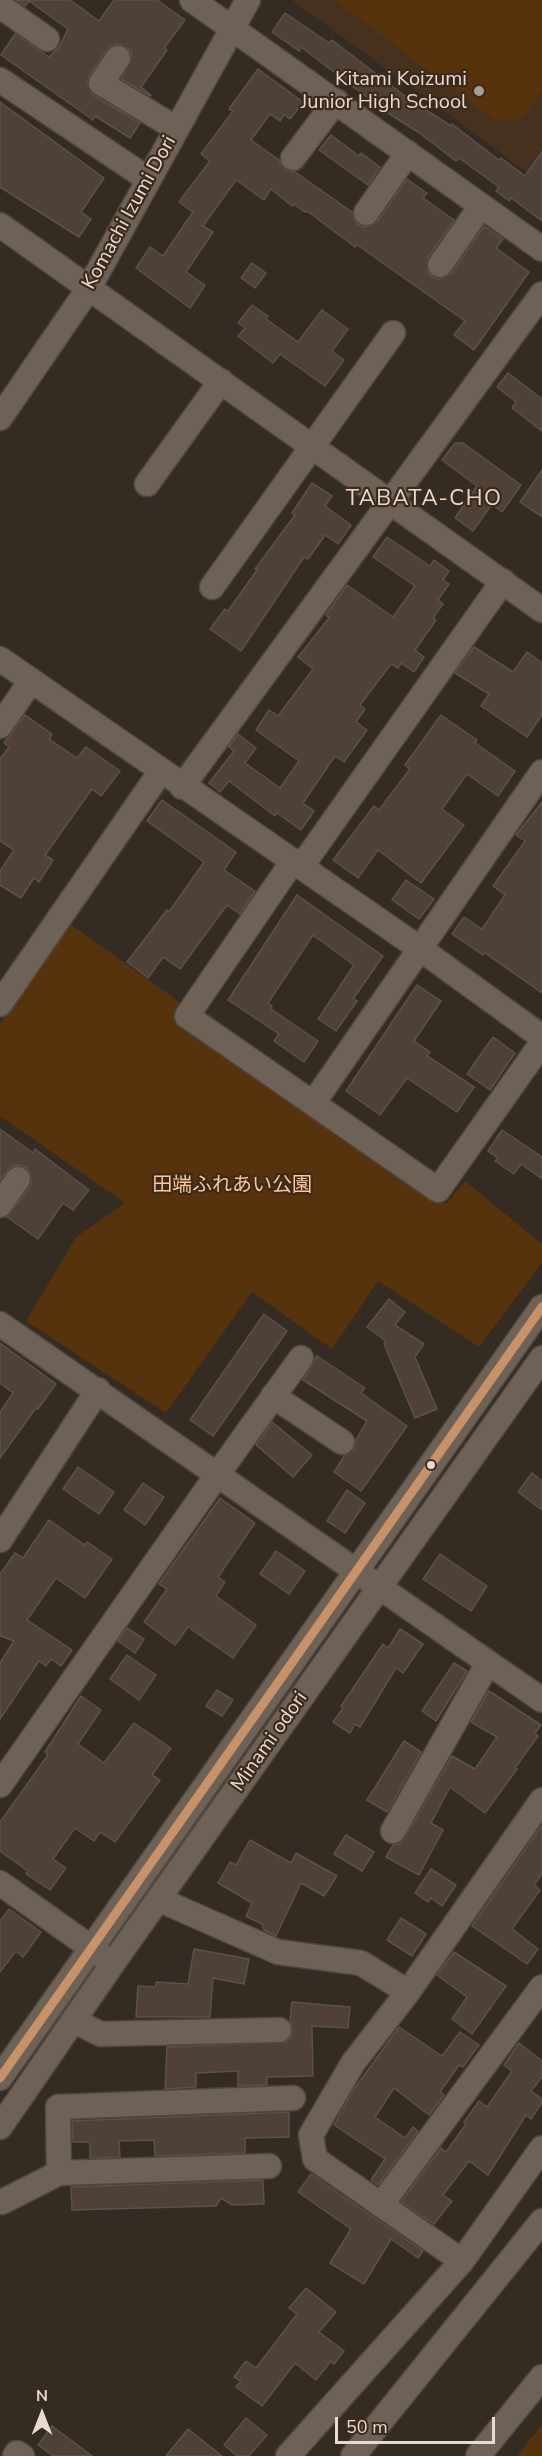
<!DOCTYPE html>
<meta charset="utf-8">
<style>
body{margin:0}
#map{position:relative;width:542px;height:2456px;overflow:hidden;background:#342b23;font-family:"Nunito Sans",sans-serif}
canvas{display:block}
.north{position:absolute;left:12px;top:2384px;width:60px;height:60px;-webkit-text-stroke:4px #3c2a1b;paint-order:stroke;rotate:0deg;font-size:16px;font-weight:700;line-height:24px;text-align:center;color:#e6dad1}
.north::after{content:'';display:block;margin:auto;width:21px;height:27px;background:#e6dad1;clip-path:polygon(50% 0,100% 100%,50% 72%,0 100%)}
.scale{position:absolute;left:335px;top:2417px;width:160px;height:27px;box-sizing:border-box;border:3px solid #e6dad1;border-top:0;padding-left:8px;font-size:18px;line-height:21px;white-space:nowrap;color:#e6dad1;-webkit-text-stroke:4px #3c2a1b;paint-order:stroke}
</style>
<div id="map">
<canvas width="542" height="2456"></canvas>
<div class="north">N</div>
<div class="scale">50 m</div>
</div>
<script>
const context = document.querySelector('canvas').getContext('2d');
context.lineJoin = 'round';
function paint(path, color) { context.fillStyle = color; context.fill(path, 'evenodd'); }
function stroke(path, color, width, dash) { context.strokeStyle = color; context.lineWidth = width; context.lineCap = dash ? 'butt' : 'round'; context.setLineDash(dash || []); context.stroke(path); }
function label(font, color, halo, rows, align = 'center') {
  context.font = font + ' "Nunito Sans","Noto Sans JP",sans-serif'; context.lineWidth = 4.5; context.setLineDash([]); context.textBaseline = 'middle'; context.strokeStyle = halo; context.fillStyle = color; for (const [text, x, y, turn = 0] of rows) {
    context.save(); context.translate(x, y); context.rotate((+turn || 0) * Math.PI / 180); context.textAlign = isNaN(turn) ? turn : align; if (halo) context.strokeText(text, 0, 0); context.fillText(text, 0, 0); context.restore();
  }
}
paint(new Path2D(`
 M292 0H542V183Z`), '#46311f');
paint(new Path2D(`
 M335 0H542V92L523 118 497 122Z
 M69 923 181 1003 173 1014 446 1204 465 1181 542 1244V1263L479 1347 378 1281 332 1349 252 1292 166 1413 26 1321 76 1237 125 1203 0 1116V1024Z
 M542 2425V2456H517Z`), '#56320d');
const building = new Path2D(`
 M16 0H70L99 21 114 0H157L185 20 164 48 167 50 141 87 151 95 150 96 121 79 132 58 131 51 120 44 112 45 107 50 89 76 87 83 93 95 140 123 130 138 95 116 93 120 1 55 15 34 49 57 59 47 68 29 29 1 25 6Z
 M285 13 329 43 332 40 409 99 451 126 452 124 499 160 501 158 525 176 542 152V221L511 198 509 201 496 191 499 187 459 158 456 161 418 132 388 113 301 47 299 51 272 32Z
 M258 69 303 102 290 119 284 115 280 121 270 114 251 140 279 160 285 170 295 172 352 212 357 224 365 227 377 222 407 179 427 193 423 198 454 220 428 257 427 271 431 276 439 279 451 274 484 226 503 239 496 248 529 272 474 350 454 335 465 321 356 244 355 247 307 211 305 212 294 204 292 206 271 189 264 200 236 180 203 226 213 232 186 272 205 285 190 308 136 268 150 247 163 256 193 212 179 202 210 161 201 154 233 111 229 109Z
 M0 102 104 178 81 212 91 219 79 237 0 187Z
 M331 135 359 156 361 153 380 167 368 185 319 150Z
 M252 263 266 273 255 288 241 278Z
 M252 305 268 316 266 319 298 342 322 310 348 329 332 351 344 360 325 386 280 354 273 363 238 336 245 328 238 323Z
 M508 373 542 399V431L512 408 516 402 497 387Z
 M455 443H463L521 485 502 512 492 504 473 531 455 518 477 486 442 460Z
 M542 470V517L520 502Z
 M312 483 332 496 325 506 351 525 338 544 325 535 308 559 304 557 241 651 210 629 225 609 228 611 257 570 255 569 295 515 292 513Z
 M387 537 430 566 434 560 449 571 443 580 449 584 438 600 443 604 433 618 436 620 415 650 424 657 414 672 401 663 398 668 391 664 360 705 365 709 356 722 367 730 344 762 335 756 303 803 314 811 301 830 277 813 275 816 229 781 220 792 209 783 234 751 229 747 238 734 256 748 245 763 280 788 299 761 256 730 269 710 278 716 313 669 298 657 329 618 326 615 347 585 393 617 415 586 373 557Z
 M474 647 513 672 527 652 542 663V715L527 737 481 706 489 694 455 673Z
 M25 715 52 734 49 739 77 758 86 747 120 771 101 796 92 789 45 855 53 860 39 882 34 878 21 898 0 885V871L14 850 0 841V759L9 747 4 743Z
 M441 715 477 740 475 743 515 771 498 796 467 774 442 809 464 825 421 883 378 850 358 878 333 860 374 806 379 810 410 769 405 765Z
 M162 800 236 852 224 870 255 891 240 914 227 905 180 969 163 957 148 978 127 962 167 910 169 912 204 862 147 821Z
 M542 802V993L485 953 483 955 452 934 464 917 482 929 505 895 493 886 525 841 516 835Z
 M406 880 434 899 419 919 392 900Z
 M297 895 383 956 353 999 357 1001 336 1031 318 1019 354 965 313 935 268 1003 272 1006 271 1009 318 1041 304 1062 274 1041 279 1034 228 1000Z
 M417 985 441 1001 414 1041 430 1052 427 1056 474 1087 457 1112 407 1078 380 1115 346 1091Z
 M493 1037 515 1053 490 1090 467 1074Z
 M0 1129 33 1153 35 1149 89 1190 73 1210 63 1203 38 1239 7 1217 30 1187 32 1180 27 1168 19 1165 11 1166 0 1180Z
 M502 1130 542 1157V1179L521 1164 514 1174 495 1161 498 1158 488 1151Z
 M389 1299 405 1312 395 1325 424 1344 415 1357 437 1409 415 1418 384 1344 386 1341 367 1327Z
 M264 1314 287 1331 213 1436 190 1420Z
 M0 1343 56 1384 38 1409 36 1408 0 1458V1412L13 1393 0 1383Z
 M317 1356 365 1388 361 1393 407 1426 361 1491 334 1472 345 1455 354 1449 356 1440 367 1421 303 1380Z
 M272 1422 312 1455 293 1477 256 1445Z
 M78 1467 114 1492 99 1514 63 1489Z
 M532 1473 542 1481V1510L518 1492Z
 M143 1483 164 1497 145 1525 124 1510Z
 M347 1490 365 1503 345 1533 327 1521Z
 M220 1498 255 1523 218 1577 225 1582 216 1596 256 1625 233 1658 188 1627 175 1645 144 1622 167 1589 159 1584Z
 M49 1520 85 1545 87 1542 112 1559 85 1598 56 1578 27 1620 72 1650 61 1666 51 1659 46 1666 39 1661 0 1719V1663L14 1641 0 1636V1574L15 1553 23 1558Z
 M276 1551 305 1571 289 1594 260 1574Z
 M440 1554 487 1586 471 1611 423 1579Z
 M127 1628 144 1639 135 1653 118 1641Z
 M400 1629 423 1644 403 1673 396 1668 360 1727 355 1724 350 1733 333 1722 343 1708 341 1706 383 1644 388 1648Z
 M127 1655 156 1675 139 1700 110 1679Z
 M454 1663 467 1671 436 1721 422 1711Z
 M217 1690 233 1700 222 1716 206 1706Z
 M489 1691 541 1725 535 1733 538 1736 515 1768 517 1769 485 1813 450 1787 431 1823 443 1830 419 1875 386 1857 393 1845 400 1844 405 1838 452 1756 475 1769 497 1737 471 1722Z
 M81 1696 101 1710 78 1744 104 1763 134 1723 171 1748 152 1775 160 1780 115 1842 100 1832 94 1841 75 1828 53 1859 66 1868 50 1890 26 1874 28 1871 0 1851V1822L48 1755 45 1752Z
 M404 1741 421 1752 387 1812 367 1800Z
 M542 1825V1874L534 1885 540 1890 512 1929 538 1949 527 1964 472 1926Z
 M346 1835 374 1852 362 1871 334 1854Z
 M250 1840 291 1863 296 1853 337 1876 324 1896 301 1883 276 1936 264 1930 262 1924 246 1916 252 1903 218 1883 230 1862 236 1865Z
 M431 1869 456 1885 442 1906 431 1898 428 1902 415 1893Z
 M9 1909 41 1932 23 1957 16 1951 0 1972V1921Z
 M401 1918 426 1934 412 1956 387 1940Z
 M194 1949 249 1959 244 1984 213 1978 210 2017H136L138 1986 156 1987V1982L188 1984Z
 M454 1952 506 1986 472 2034 452 2019 467 1997 437 1975Z
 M292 2002 350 2007 348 2028 312 2026 313 2076 267 2077V2085L238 2086V2071L196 2073V2087L165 2089 167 2047 286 2042 291 2037 293 2030 290 2021Z
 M399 2027 442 2056 460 2032 479 2045 463 2067 459 2065 440 2092 444 2095 429 2115 394 2088 375 2117 405 2138 413 2127 418 2131 378 2185 371 2180 385 2159 334 2125 352 2092Z
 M519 2043 542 2061V2077L531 2091 542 2099V2103L531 2119 526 2115 488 2175 469 2161 443 2195 452 2201 434 2224 401 2202 441 2148 446 2152 466 2124 464 2122 479 2101 487 2107 512 2071 504 2065Z
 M289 2112V2137L245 2138V2153L155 2156 154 2140 119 2141 120 2157 90 2158V2142H73L72 2121Z
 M311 2174 373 2217 423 2251 418 2258 391 2239 364 2284 330 2263 351 2229 298 2192Z
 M263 2180 264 2204 232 2205 221 2198 216 2206 72 2210 71 2187Z
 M306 2288 336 2312 319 2332 344 2351 334 2364 331 2361 316 2380 295 2363 262 2406 236 2387 241 2381 234 2377 246 2361 256 2368 297 2314 289 2308Z
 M246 2418 267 2435 249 2456H237L224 2445Z
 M52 2426 92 2456H53L38 2445Z
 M188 2429 222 2456H166Z`);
paint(building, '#4f4135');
stroke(building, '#5a524c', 1.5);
const minor = new Path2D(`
 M192 0 542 249
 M0 6 47 39
 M118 58 101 83 177 129
 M0 80 148 179
 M293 158 336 101
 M366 213 408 153
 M0 225 542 610
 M440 265 481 206
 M0 418 89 288 248 0
 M147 484 221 381
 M212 587 393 333
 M0 659 419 948 542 1037
 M0 726 31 681
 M182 787 542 294
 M293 861 187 1016 438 1190 542 1043
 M301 867 503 581
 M0 1004 161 771
 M314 1102 542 772
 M0 1205 18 1179
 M0 1324 542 1700
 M273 1396 342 1442
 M0 1540 98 1390
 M0 1785 217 1475 301 1358
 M393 1831 488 1663
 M0 1883 104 1957
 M160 1900 278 1952 361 1963 408 1992
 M74 2021 101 2034 279 2030
 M0 2078 542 1307
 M0 2127 113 1963 542 1358
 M269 2166 59 2173 58 2107 293 2098
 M0 2201 2 2202 59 2173
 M381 2205 542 1987
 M462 2261 315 2159 311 2135 353 2063 408 1992 542 1800
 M15 2456 17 2453 22 2456
 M288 2456 462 2261 542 2148
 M353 2456 542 2221
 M478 2456 542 2377`);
stroke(minor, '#4f4741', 27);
stroke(minor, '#6e6155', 24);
stroke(new Path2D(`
 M0 2078 542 1307`), '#c7916a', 9);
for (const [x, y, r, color] of [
 [479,91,6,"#a89d94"],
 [431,1465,5,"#e6dad1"]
]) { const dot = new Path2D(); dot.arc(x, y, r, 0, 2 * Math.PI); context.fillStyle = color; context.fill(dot); stroke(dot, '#3c2a1b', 2); }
label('20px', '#e6dad1', '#3c2a1b', [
 ["Kitami Koizumi",467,80],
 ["Junior High School",467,103]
], 'right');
label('20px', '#e6dad1', '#3c2a1b', [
 ["Komachi Izumi Dori",130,213,-61],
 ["Minami odori",270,1742,-55]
]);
label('20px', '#fbc69a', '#3c2a1b', [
 ["田端ふれあい公園",232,1186]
]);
context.letterSpacing = '1.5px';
label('22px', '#e6dad1', '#3c2a1b', [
 ["TABATA-CHO",424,500]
]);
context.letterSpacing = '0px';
</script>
